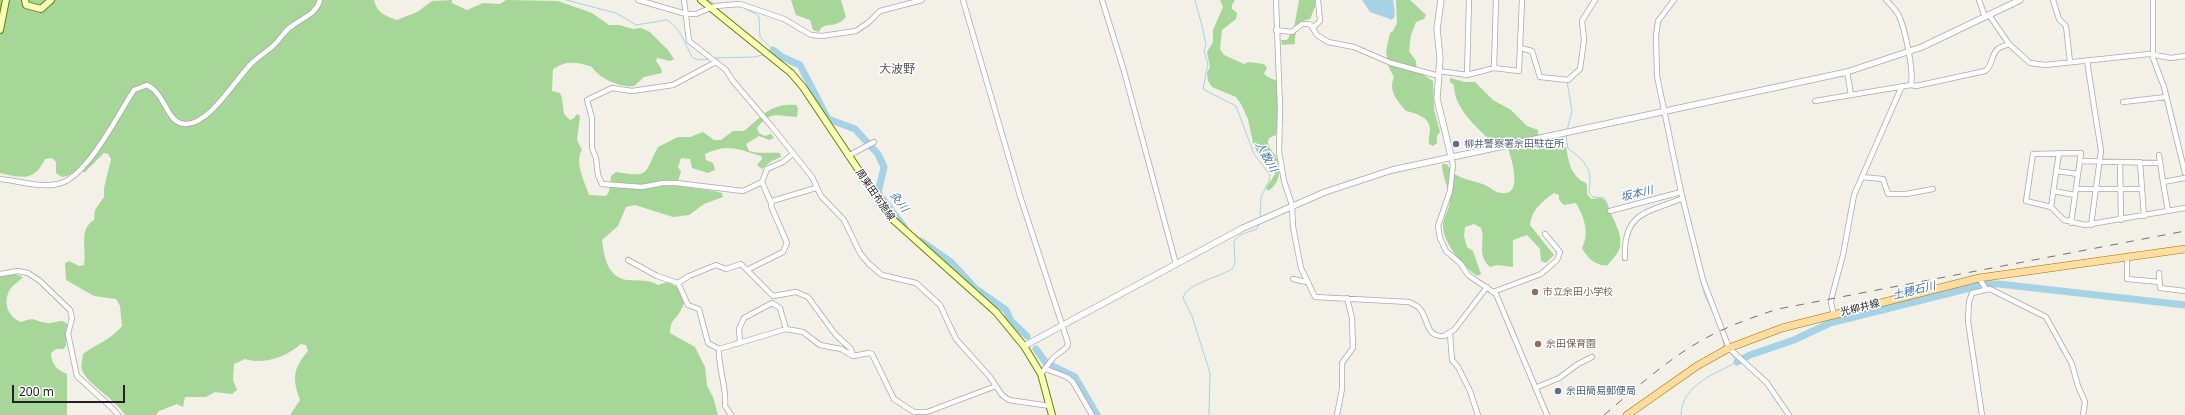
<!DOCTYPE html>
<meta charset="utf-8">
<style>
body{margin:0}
#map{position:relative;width:2185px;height:415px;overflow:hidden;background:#f3f0e8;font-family:"Noto Sans",sans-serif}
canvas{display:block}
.scale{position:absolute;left:12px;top:385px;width:113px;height:18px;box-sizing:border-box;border:2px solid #222;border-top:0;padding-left:5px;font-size:12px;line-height:14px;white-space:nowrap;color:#222;-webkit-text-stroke:3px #fff;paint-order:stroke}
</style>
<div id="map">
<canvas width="2185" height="415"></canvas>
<div class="scale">200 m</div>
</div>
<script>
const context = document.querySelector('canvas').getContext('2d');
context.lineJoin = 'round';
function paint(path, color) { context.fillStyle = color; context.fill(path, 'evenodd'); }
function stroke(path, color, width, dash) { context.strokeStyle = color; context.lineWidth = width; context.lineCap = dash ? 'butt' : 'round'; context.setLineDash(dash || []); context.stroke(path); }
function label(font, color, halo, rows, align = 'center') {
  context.font = font + ' "Noto Sans","Noto Sans JP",sans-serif'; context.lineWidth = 3; context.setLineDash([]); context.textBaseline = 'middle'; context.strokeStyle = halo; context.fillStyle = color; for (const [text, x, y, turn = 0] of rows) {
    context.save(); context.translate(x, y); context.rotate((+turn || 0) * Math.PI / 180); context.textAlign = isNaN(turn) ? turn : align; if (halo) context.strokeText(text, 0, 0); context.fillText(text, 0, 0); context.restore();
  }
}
paint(new Path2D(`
 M0 0H374C377 13 385 16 397 20L417 12 432 1 452 0V3L467 10 483 3 500 4 506 0 558 1 592 13 609 25H619L633 29 641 28 650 32 668 50 674 59 670 61 657 58 656 61 661 68 662 73 644 77 634 86C620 88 599 78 592 67 578 62 566 60 553 69L552 91 560 93 562 98 564 114 570 120 574 118 577 114 580 116 577 140 582 150C574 162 585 182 589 195L606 196 609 192 611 176 616 172C651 178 644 173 658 147L678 137H690L703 132 714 140H721L733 131H744C763 116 770 103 796 105L798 108 797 117C776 116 771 110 757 128L759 133 765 136 771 134 774 138 769 140 759 136 746 144 749 151C760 154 769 152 780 153L781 157 770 162 762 169 757 165 762 159 761 156C738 149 728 143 705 154L706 160 713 163 715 170 708 173 692 168 690 159 681 158 678 167 681 172 678 181 680 186C694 189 709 189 722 193L723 197 704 204 689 215 673 217 635 205 626 207 618 226 602 240C604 256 607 277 627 280 639 281 647 279 658 285L668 282 677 287 685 298C684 302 683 307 681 310 675 321 671 318 670 333L695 347 705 367 707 386 713 397 718 415H290L300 400C292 378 293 369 308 351L306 345 301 344C287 357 263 365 245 359L234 364 233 380 237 390 232 394 215 392 206 397H185L183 407 177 404 159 411 156 415H125C116 400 86 383 82 370 80 365 83 359 83 354 96 344 112 339 122 326L120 306 116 299 94 296 66 280 65 263 69 261 79 266 84 265C87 250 78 229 94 220L95 210 104 197V188L111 159 108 154 104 153 85 172C76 171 71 176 62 177L56 173V162L52 158 45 159C34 182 22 178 0 173Z
 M791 0H841L846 17C844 19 841 22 838 23 831 27 823 22 819 32L813 30 810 20 796 15Z
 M1220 0H1235L1232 5V9L1237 13 1236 19 1222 30 1220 49 1224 55 1244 64 1248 62 1264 64 1267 68 1264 73 1266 76 1277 81 1279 109 1276 135 1269 138C1266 145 1271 149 1275 155 1283 167 1280 184 1268 191L1266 188 1275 174 1273 169 1259 156 1253 143 1248 119 1241 104 1236 97 1212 87 1208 81 1207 73 1210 67 1207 52 1213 42V30L1223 7Z
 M1299 0H1315V7L1310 19C1297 21 1295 32 1295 44L1282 45 1281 40H1287L1294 28Z
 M1396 0H1410L1426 15 1424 19 1416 22 1411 35 1409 51 1416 61 1417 71 1433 81 1434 109 1440 132 1437 136V143L1433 146 1429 144C1428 139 1430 134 1430 128 1429 117 1415 113 1406 111 1397 101 1388 90 1394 77L1389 68 1386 51 1390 33 1393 31 1397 23Z
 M1450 78 1465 82H1475L1493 100 1511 110 1527 126 1538 130 1539 141 1558 142 1566 148C1569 160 1569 170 1579 179 1582 182 1585 181 1587 185V194L1591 199 1602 198 1607 202C1610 217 1623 230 1620 247 1619 253 1611 260 1608 265 1597 267 1587 258 1582 248 1590 233 1584 217 1576 203L1564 205 1559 200V195L1554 193C1542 201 1531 211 1530 225L1554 255 1546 263 1541 261 1540 249 1527 235 1513 240V267L1497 265 1490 267C1476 254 1486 242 1481 228L1474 224 1465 227 1464 236 1467 247 1473 251 1481 274 1478 276C1464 269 1441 240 1443 224 1444 216 1451 206 1450 197 1448 186 1442 176 1442 164H1447C1454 180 1471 179 1485 185 1491 188 1496 193 1502 193 1525 196 1510 154 1506 142L1493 143C1477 127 1454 109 1454 85L1450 82Z
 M15 274 23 277C20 281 14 284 11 288 2 300 7 317 21 322 37 316 33 321 47 323 52 324 57 321 63 321L67 324 66 346 63 349H56L51 353C52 365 56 369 67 374V415H0V275Z`), '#a7d699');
paint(new Path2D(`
 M1362 0H1393L1395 13 1394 18 1391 20 1390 19 1370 12Z`), '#a5d2e4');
stroke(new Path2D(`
 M566 0 616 13 636 25 667 20C682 29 684 44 693 58L699 60 710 59
 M708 0 715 4
 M1195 0 1202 26 1206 44 1204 51 1208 64 1203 89 1236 106 1254 154 1270 175 1269 181 1261 197 1260 218
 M729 6 742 7 756 14 759 17 760 37 773 50 770 52
 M715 58 754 57 763 55
 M1567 81 1572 111 1567 130
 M1566 136 1568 149C1579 155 1591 167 1590 181 1590 186 1589 189 1589 193L1593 197 1604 198 1609 209
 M1681 201 1704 293 1713 313
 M1722 336 1724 346
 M1209 415 1210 373 1192 316 1183 298C1186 283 1222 277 1233 268L1235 263 1234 241 1240 235 1257 229 1259 223
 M1681 415C1682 384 1715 374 1737 362L1731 354`), '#a5d2e4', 1);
stroke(new Path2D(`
 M773 50 782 57 800 65 828 119 855 129 878 154 884 167 878 193 904 227
 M921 241 951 262 975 288 1006 310 1011 321 1027 336
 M1036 349 1046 363 1075 377 1097 415
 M1737 362 1750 355 1794 340 1830 323 1986 284H1999L2185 305`), '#a5d2e4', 7);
const minor = new Path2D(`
 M638 0 686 14H696L715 6 740 4 784 19 811 35 822 36 856 31 869 22 880 11 922 0
 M684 0 689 41 726 70 733 81 773 128 812 177 821 196 844 220 860 253 869 264 882 275 916 283 940 305 956 339 990 377 1002 395 1009 400 1050 406
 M963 0 1020 196 1068 343 1067 347 1053 358 1041 374
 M1102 0 1124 71 1176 264
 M1276 0 1280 108 1279 152 1284 181 1292 205 1293 227 1301 268 1315 297 1409 302C1413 304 1417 305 1420 309 1429 320 1425 337 1444 336L1454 330 1487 287
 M1674 0 1658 21 1656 36 1657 76 1681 192 1703 280 1729 348 1767 383 1789 415
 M1979 0 1985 17
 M2053 0 2059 19 2066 26 2070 62
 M2153 0V58L2164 87 2185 173
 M1989 15 2009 44 2030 63 2045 65 2149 54 2171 58 2185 56
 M1313 28 1320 21 1318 0
 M1276 30 1292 32 1302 24H1308L1311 25 1317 35 1328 42 1354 47 1391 63 1439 76
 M1520 48 1532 51 1540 77 1568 80 1580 69 1584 40 1582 21 1595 0
 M2087 61 2101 151 2091 225
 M716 62 673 85 632 91 612 88 587 100 592 118V148L596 158 598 175 602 184 642 187 663 183H676L743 191 762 182 767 169 783 162 793 154
 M1494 68 1496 0
 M1439 71 1467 75 1494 68 1519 71 1522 0
 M1847 72 1851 95
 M1467 75 1469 0
 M1911 85 1916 86 1985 71C1994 65 1990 54 1999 48 2002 46 2005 46 2009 44
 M1815 101 1911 85C1914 71 1905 27 1898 14 1895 9 1890 4 1886 0
 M2123 102 2166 97
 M2159 155 2163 182 2185 178
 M848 156 874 142
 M1451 156 1453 165 1450 191 1438 226 1440 238 1446 251 1461 264 1468 275 1496 294 1547 415
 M2080 161 2160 163
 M2120 162 2121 220
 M2140 162 2144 216
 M2056 171 2078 174
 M1862 177 1883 179 1888 194H1906L1933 189
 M0 179C19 181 40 188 58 184 87 178 118 114 134 90L147 85C167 95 166 124 186 124 211 124 237 76 254 61 261 55 269 50 275 44 281 38 285 30 292 26 303 17 316 15 320 0
 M762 182 771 203
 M2163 182 2168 211
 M2076 189H2142
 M2053 191 2075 195
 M2051 207 2059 153
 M1610 211 1681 192
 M2071 223 2081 153 2033 154 2026 201 2051 207 2064 220 2085 225 2185 208
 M2127 257V279L2160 282
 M1625 258C1623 212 1647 213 1683 198
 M628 260 657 276 678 283 688 305 699 309 708 343 719 349
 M747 270 783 252 787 243 771 206 772 201 816 188
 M2159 273 2160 288 2185 291
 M0 274 18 271 28 273 40 281 70 310 72 318 68 334 77 376 112 408 118 415
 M1979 278 1986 289
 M1293 279 1306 282
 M678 283 689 276 716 265 726 269 741 264 773 296 796 292 808 297 835 334 851 349 853 356
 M1493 292 1541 274 1557 260 1560 252 1545 234
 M1834 315 1831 303 1832 296 1843 255 1854 195 1902 86
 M1450 334 1452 360 1458 367 1470 391 1478 415
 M740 342 739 329 744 318 772 303 780 308 786 329
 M1046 369 1067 377 1073 382 1092 415
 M1535 388 1559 378 1578 364 1592 357
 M731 415 725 406C727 387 718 368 719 349L786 329 803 332 820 345 841 349 853 356 869 353 872 354 894 399 914 412H927L996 386
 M1337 415 1342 389V363L1353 348 1352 318 1347 298
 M1982 415 1968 321 1969 302 1972 293 1990 289 2046 317 2072 364 2078 386 2085 402 2083 415`);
const tertiary = new Path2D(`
 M1441 0 1437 29 1440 58 1437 99 1451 156
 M1024 346 1243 228 1325 192 1392 170 1847 72 1922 47 2020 0`);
const secondary = new Path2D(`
 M25 0 26 5 41 9 51 0
 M701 0 791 73 803 87 890 217 996 312 1024 346 1041 374 1052 415
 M0 30 6 0`);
const primary = new Path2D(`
 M1627 415 1697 366 1729 348 1782 328 1979 278 2185 249`);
stroke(minor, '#a9a9a9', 6);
stroke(tertiary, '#a9a9a9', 7);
stroke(secondary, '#6c8100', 8);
stroke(primary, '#9f7400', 8);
stroke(minor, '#fff', 4.5);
stroke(tertiary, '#fff', 5.5);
stroke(secondary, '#f7ffb9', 6);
stroke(primary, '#ffdca0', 7);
stroke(new Path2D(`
 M1604 415C1636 388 1668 359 1704 339 1728 326 1753 317 1778 309L2185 231`), '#707070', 1, [8, 8]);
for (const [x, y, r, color] of [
 [1456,144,4,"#5c6f8a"],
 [1535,292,4,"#8d6e63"],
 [1538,344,4,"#8d6e63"],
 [1558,391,4,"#5c6f8a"]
]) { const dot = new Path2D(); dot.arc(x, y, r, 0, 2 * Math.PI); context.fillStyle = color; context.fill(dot); stroke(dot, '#fff', 1.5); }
label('10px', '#4e5e75', '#fff', [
 ["柳井警察署余田駐在所",1464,144],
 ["余田簡易郵便局",1566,391]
], 'left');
label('10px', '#222', '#fff', [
 ["周東田布施線",875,195,55],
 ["光柳井線",1860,308,-14]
]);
label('10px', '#785e54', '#fff', [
 ["市立余田小学校",1543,292],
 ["余田保育園",1546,344]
], 'left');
label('italic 11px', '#4074b3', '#fff', [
 ["人数川",1266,157,61],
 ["坂本川",1637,194,-14],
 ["灸川",899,202,53],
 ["土穂石川",1914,291,-14]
]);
label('12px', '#555', '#fff', [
 ["大波野",897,70]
]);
</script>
